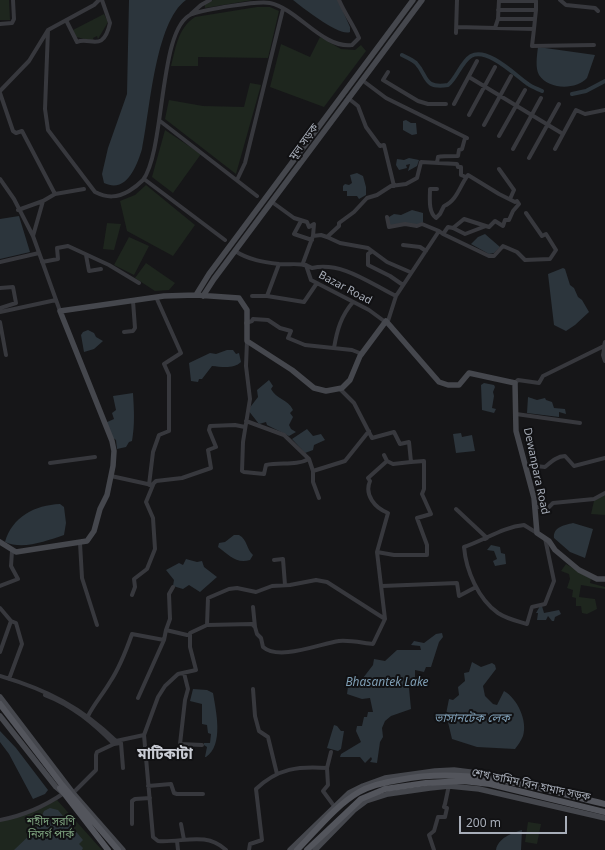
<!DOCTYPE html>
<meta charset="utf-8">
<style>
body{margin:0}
#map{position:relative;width:605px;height:850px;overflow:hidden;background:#161618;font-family:"Noto Sans",sans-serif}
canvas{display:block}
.scale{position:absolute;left:459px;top:816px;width:108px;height:18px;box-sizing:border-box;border:2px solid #a7adb8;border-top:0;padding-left:5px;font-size:12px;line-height:14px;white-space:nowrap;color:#a7adb8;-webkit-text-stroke:3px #111113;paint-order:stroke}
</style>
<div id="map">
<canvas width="605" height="850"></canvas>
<div class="scale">200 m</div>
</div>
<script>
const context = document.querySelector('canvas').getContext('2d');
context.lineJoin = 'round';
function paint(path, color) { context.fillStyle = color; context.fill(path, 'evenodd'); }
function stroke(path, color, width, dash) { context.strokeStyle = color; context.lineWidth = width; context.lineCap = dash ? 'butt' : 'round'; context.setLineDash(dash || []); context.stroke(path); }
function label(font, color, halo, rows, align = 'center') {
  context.font = font + ' "Noto Sans","Noto Sans Bengali",sans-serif'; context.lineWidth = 4; context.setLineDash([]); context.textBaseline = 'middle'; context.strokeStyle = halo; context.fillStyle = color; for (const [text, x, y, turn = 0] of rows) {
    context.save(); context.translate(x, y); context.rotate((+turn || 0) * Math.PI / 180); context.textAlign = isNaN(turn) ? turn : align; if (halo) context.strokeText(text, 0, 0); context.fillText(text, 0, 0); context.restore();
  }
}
paint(new Path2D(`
 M0 0H9L10 20H0Z
 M213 0H253L205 8V4Z
 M257 7H270L279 11 268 58 198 57V66H171C176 47 178 28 195 17Z
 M104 14 108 22 98 39 97 36 93 38 94 41 76 37 73 30Z
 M320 37 341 49 355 50 361 45 366 51 324 107 270 87 281 44 310 57Z
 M250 83 261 85 236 174 165 119 169 100 203 106 244 107Z
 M165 130 201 154 173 193 152 177Z
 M146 185 195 225 173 256 127 231 120 201 135 195Z
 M107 223 121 224 114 250 103 249Z
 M129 237 149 246 134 275 114 265Z
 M146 263 175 283 169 290 155 291 135 278Z
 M605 494V515L591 514 594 501Z
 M566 564 591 579 590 583 605 587V589L581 585 579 597 595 599 597 609 587 614 582 613 581 606H576V598L572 597 573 590 567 588 570 579 569 574 561 571Z
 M57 800 102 850H0V820L40 809Z
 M528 822 541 824 537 844 525 842Z`), '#1e261e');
paint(new Path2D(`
 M129 0H186C155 22 150 111 142 149 137 165 127 194 104 183L102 174 108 148 127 94Z
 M293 0H338L350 27V32C340 37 303 8 293 0Z
 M538 47 595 55 587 78C576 90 549 90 539 75 535 68 537 55 538 47Z
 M406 120 411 123H416L417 134 412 135 403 130V121Z
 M409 158 419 160 417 166 408 171 410 164 406 165 407 168 399 170 396 165 397 159 404 160Z
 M357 173 363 176 366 187V195L359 199 357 196H347V191H343V186L345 184 349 185 352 183 350 175Z
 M412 210 423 213V222L420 225 389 226V217L394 214 401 215Z
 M19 216 30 252 0 259V219Z
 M485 234 500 247 494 253 489 254 471 244 478 237Z
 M563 268 565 269 570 285 574 288 578 297 582 300 589 312 575 325 566 331 554 325 548 274Z
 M88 330 94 333 96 337 103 341 94 349 84 352 81 335 83 332Z
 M227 350H233L236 354 239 353 241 362C234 369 222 367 212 366L202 379H199L198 382 191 381 189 363 210 353 216 354Z
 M269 380 273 386 271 389C276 399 288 399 293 410L290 413 293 417 289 425 291 429 296 432 289 436 267 425 266 422 259 424 248 410 258 397 257 390Z
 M484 383 494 385 495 387 493 392 494 396 492 408 496 409 494 413 482 410 481 385Z
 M133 393C134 410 135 424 132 441L129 442 126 447 117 449 116 440 113 438 105 423 114 419 112 413 116 410 113 396Z
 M528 397 537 400 545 398 546 400 552 402 554 408 565 409 566 414 559 412V417L527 413Z
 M307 429 313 436 321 434 325 440 314 445 313 450 305 453 292 439Z
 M461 433 462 437 472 435 475 451 456 453 453 434Z
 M60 504 64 507 66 523 64 535C46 541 23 550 5 542 12 517 35 505 60 504Z
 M573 523 593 529 585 558 570 552 554 538C553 527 564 525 573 523Z
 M234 535H239C248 540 246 549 253 555L250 560C236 564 229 555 218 547L219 543 225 542Z
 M491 545 500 547 501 553 505 554 506 564 495 566 493 561 497 559 494 551 487 550Z
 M186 559 197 562 202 561 204 567 217 577 200 592 189 585 183 589 173 586 174 580 166 570 179 563 183 565Z
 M540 606H542L544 613 559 610 561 614 555 617 554 621H552L548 616 546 620H537L538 613H536Z
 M442 633 443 637 439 642 431 667H426L424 672 415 670V685L409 688 411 709 391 716 385 721 382 728 383 737 380 742 377 763 370 762 372 759 371 757 365 763 360 757H340L341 754 361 742 356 731 357 726H362L364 717H367L368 712H373L370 698 362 699 347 694 349 680 360 682 373 665 374 659 385 661 397 650H421L420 646 411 645 414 641 424 643 436 634Z
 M472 662 481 667 492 663 495 665 496 669 483 686 485 696 493 704 497 705 504 691C517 698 528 721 523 736 521 741 518 745 515 749L477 747 452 739 446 714 449 699 453 700 459 695 458 687 465 681 464 673 469 672Z
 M193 689 207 690 213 693C216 711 224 745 206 757H205L207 747 204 745V743H210L211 734 208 733 207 725 202 724V704L190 701Z
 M334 725 337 726 341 731H344L341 749 338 751 327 748Z
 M0 731 16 748 48 790 45 794 33 799 9 754 0 742Z
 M50 808 58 810 83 840 79 844 83 848 82 850H14L36 829 44 811Z
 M522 830 521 850H496C498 838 512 833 522 830Z`), '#2c353c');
stroke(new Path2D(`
 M402 55C406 57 413 60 416 63 428 76 423 89 448 85 457 78 461 62 471 56 488 47 516 76 528 84 532 87 538 89 542 91
 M572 94 586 91 605 81`), '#2c353c', 4);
stroke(new Path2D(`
 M560 0 566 5 595 8 598 11
 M499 1H536V10
 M498 10H536L535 19
 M191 14 201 5 210 0
 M498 19H535L534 29
 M66 20 77 42C90 36 103 54 110 23L102 0
 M0 24 12 23 14 19 13 0
 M457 27 534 29 532 46 594 45
 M495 28 498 19 499 0
 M48 30 45 109 48 130 95 192C107 198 117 198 129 191 134 188 139 184 143 180 166 148 158 27 192 14 204 10 259 0 270 3 298 9 323 49 352 45L359 38C353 24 345 14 339 0
 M456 33 457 0
 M388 72 383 80 418 101 428 104H446
 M469 77 563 134
 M362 80 386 98 467 138
 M0 91 29 61 48 30 94 5 99 0
 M0 93 13 131 16 133 22 131 55 194
 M348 98 358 106 366 127 380 146 384 145 394 186
 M454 104 477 61
 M469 115 495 67
 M160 121 257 196
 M484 125 511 76
 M499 136 525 90
 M513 149 541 98
 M555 149 576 110 585 114 605 110
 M529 158 559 104
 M437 163 438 157C441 156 454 156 458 156L459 150 462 149 465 138
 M499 169 514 190 510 199
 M0 179 14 199 33 236 60 311
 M144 179 225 240
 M237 180 245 163 283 9
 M272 202 294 218 307 222 309 227 314 224 313 236 303 263
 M18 210 43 201 55 194 84 189
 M387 217 389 227 405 224 417 226 422 224 439 231
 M301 221 294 234 312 240
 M453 228 465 234 486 226
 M443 234 489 256H494L503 246 517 252 525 260 550 259 556 250 546 234 542 236 526 213
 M33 236 43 201
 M313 236 321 235 327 237
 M403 245 420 247 426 251
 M235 251C249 260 263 262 279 264 292 265 302 262 312 268 342 261 371 284 396 296
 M371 252 368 254V265L390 276 403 285
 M86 255 89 271 101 269
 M0 262 39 253
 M42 262 58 259 57 248 68 246 109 265 139 283
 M306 265 311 280 369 310 384 321
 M410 272 387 262 368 248 340 243 327 237 339 226V223L354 212 367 198 377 195 391 186 406 184 417 178 421 162 457 164 458 167H461V175L466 177
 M0 288 13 287 16 303 0 308
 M252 296H267L279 264
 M267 296 304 302 317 283
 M0 312 56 300
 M388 321 396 296 439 231 443 234 448 227 453 228 464 219 489 227 495 221 503 226 505 220H509L513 211 519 204 517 201 515 202 499 194 468 175C460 185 457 201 444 206L440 214 436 218C428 212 430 198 430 189H437
 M0 322 6 355
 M246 323 252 321 253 319 268 320 280 328 291 331 288 338 305 345 352 350 362 354
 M124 332 133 331 135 328 133 301
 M247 341 246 366 250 399 243 442 242 471 244 472 264 474 266 465C281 462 296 466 309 459L313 471 345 461 369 431
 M605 345 603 355 605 361
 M334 348C337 330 341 316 353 302
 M515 383 518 380 539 383 543 376 604 346 605 342
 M340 389 354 403 372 438 394 432 400 444 409 442 411 462 393 464 387 461 384 455
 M516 414 580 423
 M246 421 284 435 309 459
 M50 463 95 457
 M526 465 545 467C551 462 557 456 565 456L574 466 605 458
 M313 471V482L319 498
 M111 476 152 485 156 481 182 478 211 468 208 450 216 447 209 430 210 426 235 425 245 427
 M149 485 153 452 159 435 169 431V375L164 364 181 353 156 297
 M535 507H549L553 503 594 499 605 493
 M456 509 487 538 485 539
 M524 525 545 538 554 581 545 604 532 607 527 624C517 621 507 619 498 613 478 599 466 570 464 547 485 540 503 527 524 525Z
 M80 543 82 578 97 625
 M377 552 394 555H427V545L417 518 431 514 422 494 424 489V461L411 462
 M274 560 283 559 285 585
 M0 586 18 579 11 566 12 551
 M382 586 457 583 459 596 476 587
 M132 595 135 587 134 579 147 569 155 549 153 518 146 502 153 485
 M253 607 255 627 257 634 261 638 263 647C279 661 319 644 339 641 350 640 363 643 373 644L385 619 377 552 388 513C375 508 364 495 370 481L368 478 387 461
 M0 608 11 621 16 623 22 644 9 679
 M207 625 208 598 229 589 237 588 256 592 272 586 290 585 316 580 327 582 385 619
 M166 630 170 619 169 594 173 587
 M0 652 11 621
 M184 673 188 689 185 700 180 744 202 745
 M0 676C47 690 81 707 116 741L144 735
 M253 689 255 716 259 731 268 737 277 774
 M45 695C72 705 94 724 114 744L120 743
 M138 698 164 640
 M88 716C94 704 103 694 110 682 120 667 126 651 132 634L164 640 166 630 187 635
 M121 743 123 768
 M331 752 327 768 328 785 323 791 334 806
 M148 786 171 784 174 793 177 794H203
 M73 793 96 770V755L97 752 114 744
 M0 820C22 816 45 806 64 793
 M132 824V801L135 799 150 798
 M181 824 184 840
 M177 841 178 850
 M226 850C205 831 183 843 158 841L153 837 144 735 158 697 165 686 178 674 196 670 190 647V633L207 625 252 624 255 627
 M249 850 250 844 262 840 256 789C278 768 299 766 327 768
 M434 850 429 835 434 831 438 817H445L447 808 444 807 445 804 449 785`), '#37383d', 4);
stroke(new Path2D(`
 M196 295 209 274 413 0
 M203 296 214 279 422 0
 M0 542 16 552 87 541 94 531 100 509 107 495 113 466 114 451 112 441 60 311 164 296 196 295 239 298 247 310V341L292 370 314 388 326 391 342 388 350 380 360 356 386 321 439 382 448 385H459L469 373 515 383 516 431 534 498 537 533 549 541 555 550 579 570 597 579H605
 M0 697 73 793 123 850
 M0 716 56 787 62 792
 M290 850 349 793 363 786 385 778 435 771 454 770 502 776 538 785
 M315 850 354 810 366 801 388 794 430 788 449 786 479 789 605 818`), '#45474d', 5.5);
stroke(new Path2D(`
 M0 704 62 785 118 850
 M60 788 108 850
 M297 850C316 831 335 806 359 792 371 785 386 782 399 780 469 766 537 788 605 804
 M307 850 361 799 385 789 426 783 463 781 490 784 605 812`), '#53555c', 6);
label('11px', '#a7adb8', '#111113', [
 ["মূল সড়ক",304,142,-54],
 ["Bazar Road",345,288,28],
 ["Dewanpara Road",536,471,78],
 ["শেখ তামিম বিন হামাদ সড়ক",531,785,12]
]);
label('11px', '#7ea37f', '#111113', [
 ["শহীদ সরণি",51,822],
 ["নিসর্গ পার্ক",51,835]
]);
label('italic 12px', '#7e9db3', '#111113', [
 ["Bhasantek Lake",387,683],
 ["ভাসানটেক লেক",472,719]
]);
label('bold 15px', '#c9ccd4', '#111113', [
 ["মাটিকাটা",165,755]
]);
</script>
